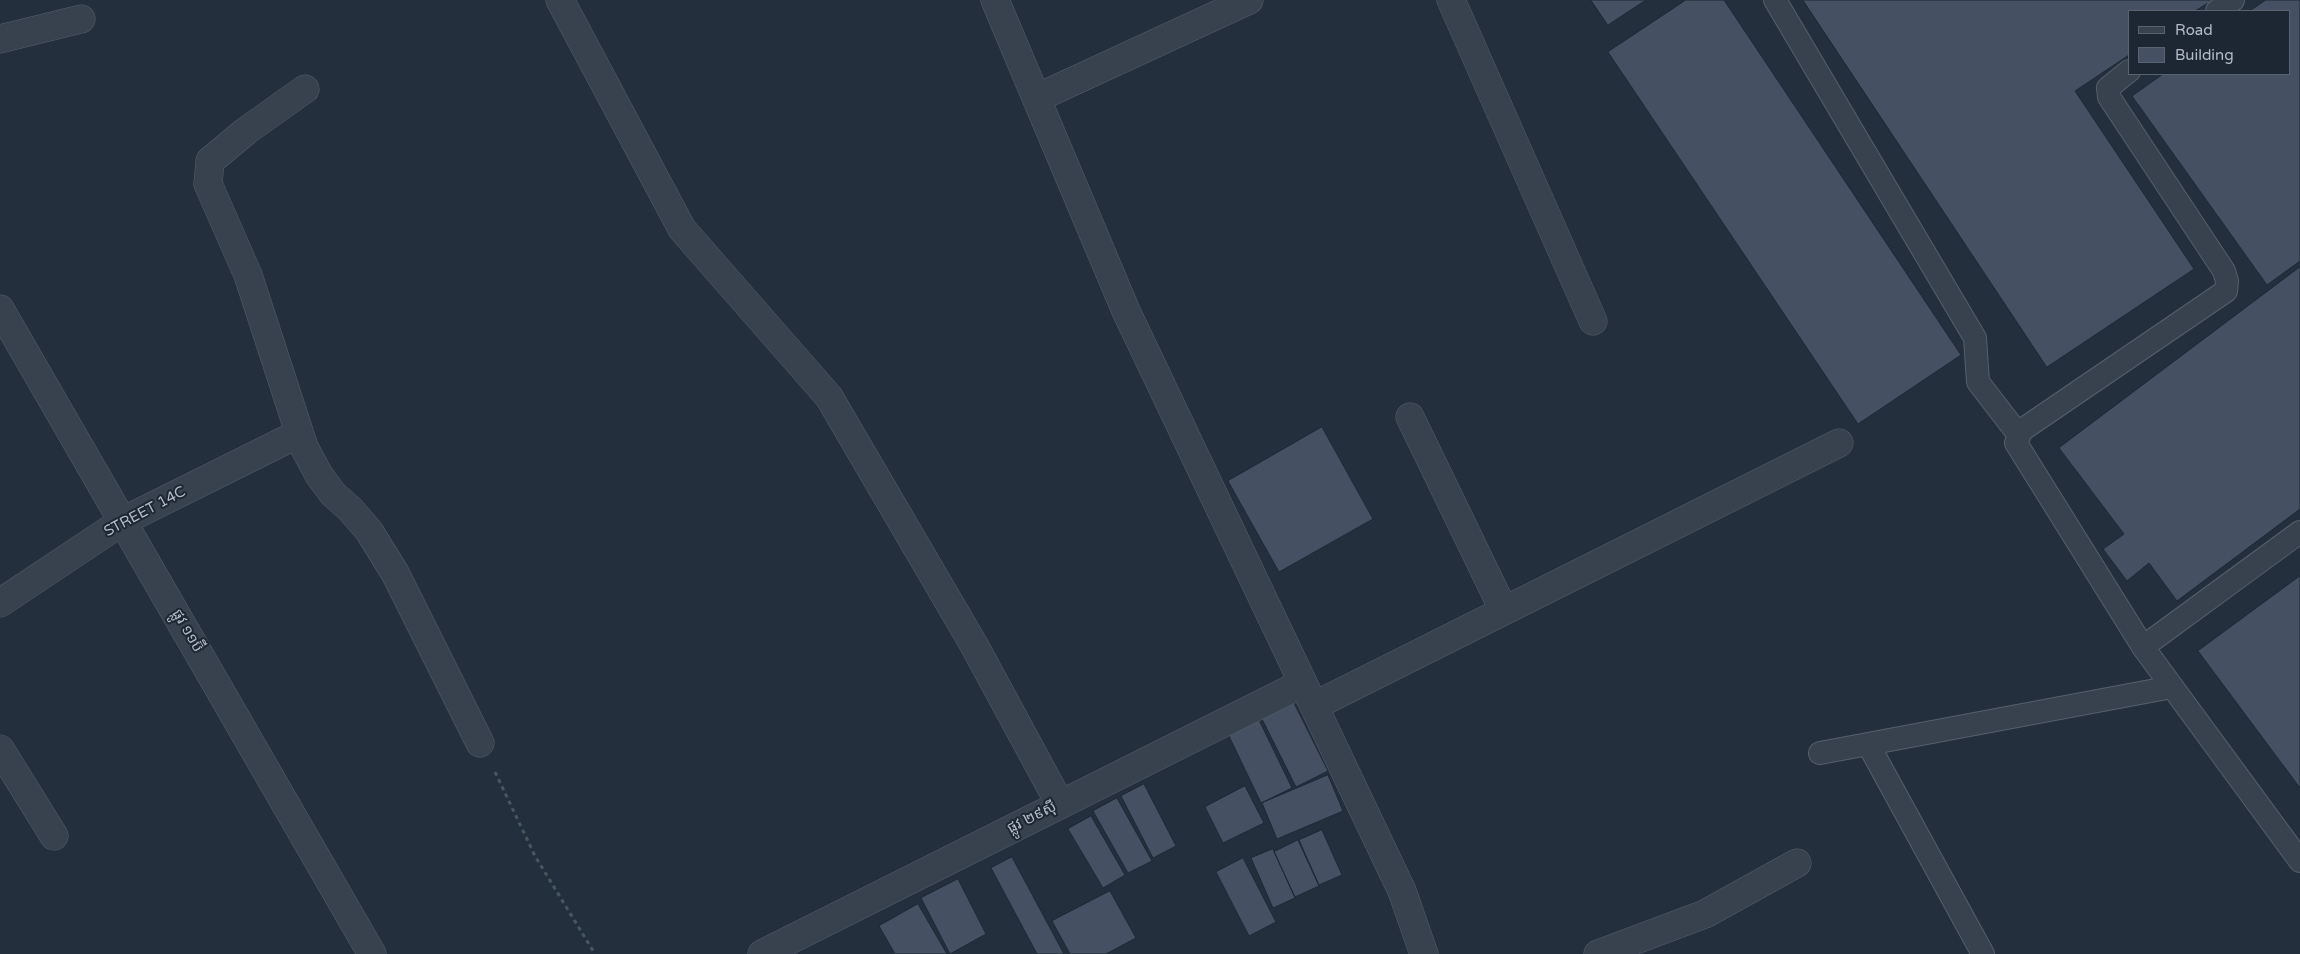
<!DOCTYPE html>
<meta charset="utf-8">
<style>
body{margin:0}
#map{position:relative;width:2300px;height:954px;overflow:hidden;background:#242f3e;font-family:"Varela Round",sans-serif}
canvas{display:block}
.legend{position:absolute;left:2128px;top:10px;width:162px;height:65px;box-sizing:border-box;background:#1d2633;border:1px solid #59626f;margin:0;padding:6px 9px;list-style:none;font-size:15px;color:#b4bcc9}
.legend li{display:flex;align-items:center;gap:10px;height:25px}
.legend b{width:25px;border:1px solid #59626f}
</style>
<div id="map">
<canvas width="2300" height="954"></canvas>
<ul class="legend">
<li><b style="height:6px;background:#38414e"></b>Road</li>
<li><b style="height:14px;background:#455162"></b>Building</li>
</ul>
</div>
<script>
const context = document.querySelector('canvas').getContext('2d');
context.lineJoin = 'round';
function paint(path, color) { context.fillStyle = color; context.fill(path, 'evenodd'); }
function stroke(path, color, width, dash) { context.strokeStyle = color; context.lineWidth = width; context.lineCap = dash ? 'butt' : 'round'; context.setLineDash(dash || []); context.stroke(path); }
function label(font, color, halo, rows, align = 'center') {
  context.font = font + ' "Varela Round","Noto Sans Khmer",sans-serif'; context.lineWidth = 4; context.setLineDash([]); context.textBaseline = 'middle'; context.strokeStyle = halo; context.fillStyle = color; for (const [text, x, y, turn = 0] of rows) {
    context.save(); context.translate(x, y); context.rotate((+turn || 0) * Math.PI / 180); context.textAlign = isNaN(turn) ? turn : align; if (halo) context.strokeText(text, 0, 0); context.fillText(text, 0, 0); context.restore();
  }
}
const building = new Path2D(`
 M1591 0H1646L1608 25Z
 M1686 0H1724L1961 355 1858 424 1608 52Z
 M1803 0H2213L2195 11H2129V55L2075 91 2194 269 2047 367Z
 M2266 0H2300V261L2267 285 2132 96 2163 74H2289V11H2250Z
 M2300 267V509L2177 601 2149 563 2127 581 2103 549 2124 534 2059 448Z
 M1322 427 1373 519 1279 572 1228 481Z
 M2300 576V788L2198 651Z
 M1294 703 1328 771 1296 787 1262 719Z
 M1259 720 1292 788 1261 803 1228 734Z
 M1328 775 1343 811 1277 839 1262 803Z
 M1144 784 1176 846 1153 858 1121 796Z
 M1245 786 1264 823 1223 843 1205 807Z
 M1117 798 1152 861 1128 873 1093 811Z
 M1091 816 1125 875 1103 888 1068 829Z
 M1322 830 1342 875 1319 885 1299 840Z
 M1298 840 1319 886 1295 897 1274 852Z
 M1273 849 1295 898 1273 908 1251 858Z
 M1012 857 1064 954H1037L991 868Z
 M1243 858 1276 922 1249 936 1216 872Z
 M958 879 986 934 950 954 921 898Z
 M1110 891 1136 938 1106 954H1070L1052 921Z
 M918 904 947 954H895L879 926Z`);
paint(building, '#455162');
stroke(building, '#1f2835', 1);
const lane = new Path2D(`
 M1775 0 1975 338 1978 382 2018 434
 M2217 11 2233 0
 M2129 71 2108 88 2109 97 2224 271 2227 281 2226 291 2022 430 2016 443 2143 647 2300 861
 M2143 647 2300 532
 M1868 744 1983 954
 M1820 753 2172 687`);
const street = new Path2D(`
 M560 0 682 229 829 397 974 645 1060 804
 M995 0 1126 311 1402 891 1424 954
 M1451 0 1593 321
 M0 39 81 19
 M305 89 246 131 210 161 208 184 248 275 304 447 319 475 333 494 350 509 369 531 395 573 480 743
 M1037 98 1249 0
 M0 309 372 954
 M1410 417 1504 611
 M0 603 123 521 298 434
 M1314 706 1839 443
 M0 749 54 836
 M762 954 1303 683
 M1598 954 1705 914 1797 863`);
stroke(lane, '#565f6c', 24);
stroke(street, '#565f6c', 29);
stroke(new Path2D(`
 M495 772 535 856 595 954`), '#44595c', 3, [4, 4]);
stroke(lane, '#38414e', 22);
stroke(street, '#38414e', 28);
label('15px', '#b4bcc9', '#1d2633', [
 ["STREET 14C",145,512,-28],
 ["ផ្លូវ ១១ប៊ី",187,631,60],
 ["ផ្លូវ ២៩ស៊ី",1032,818,-27]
]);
</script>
